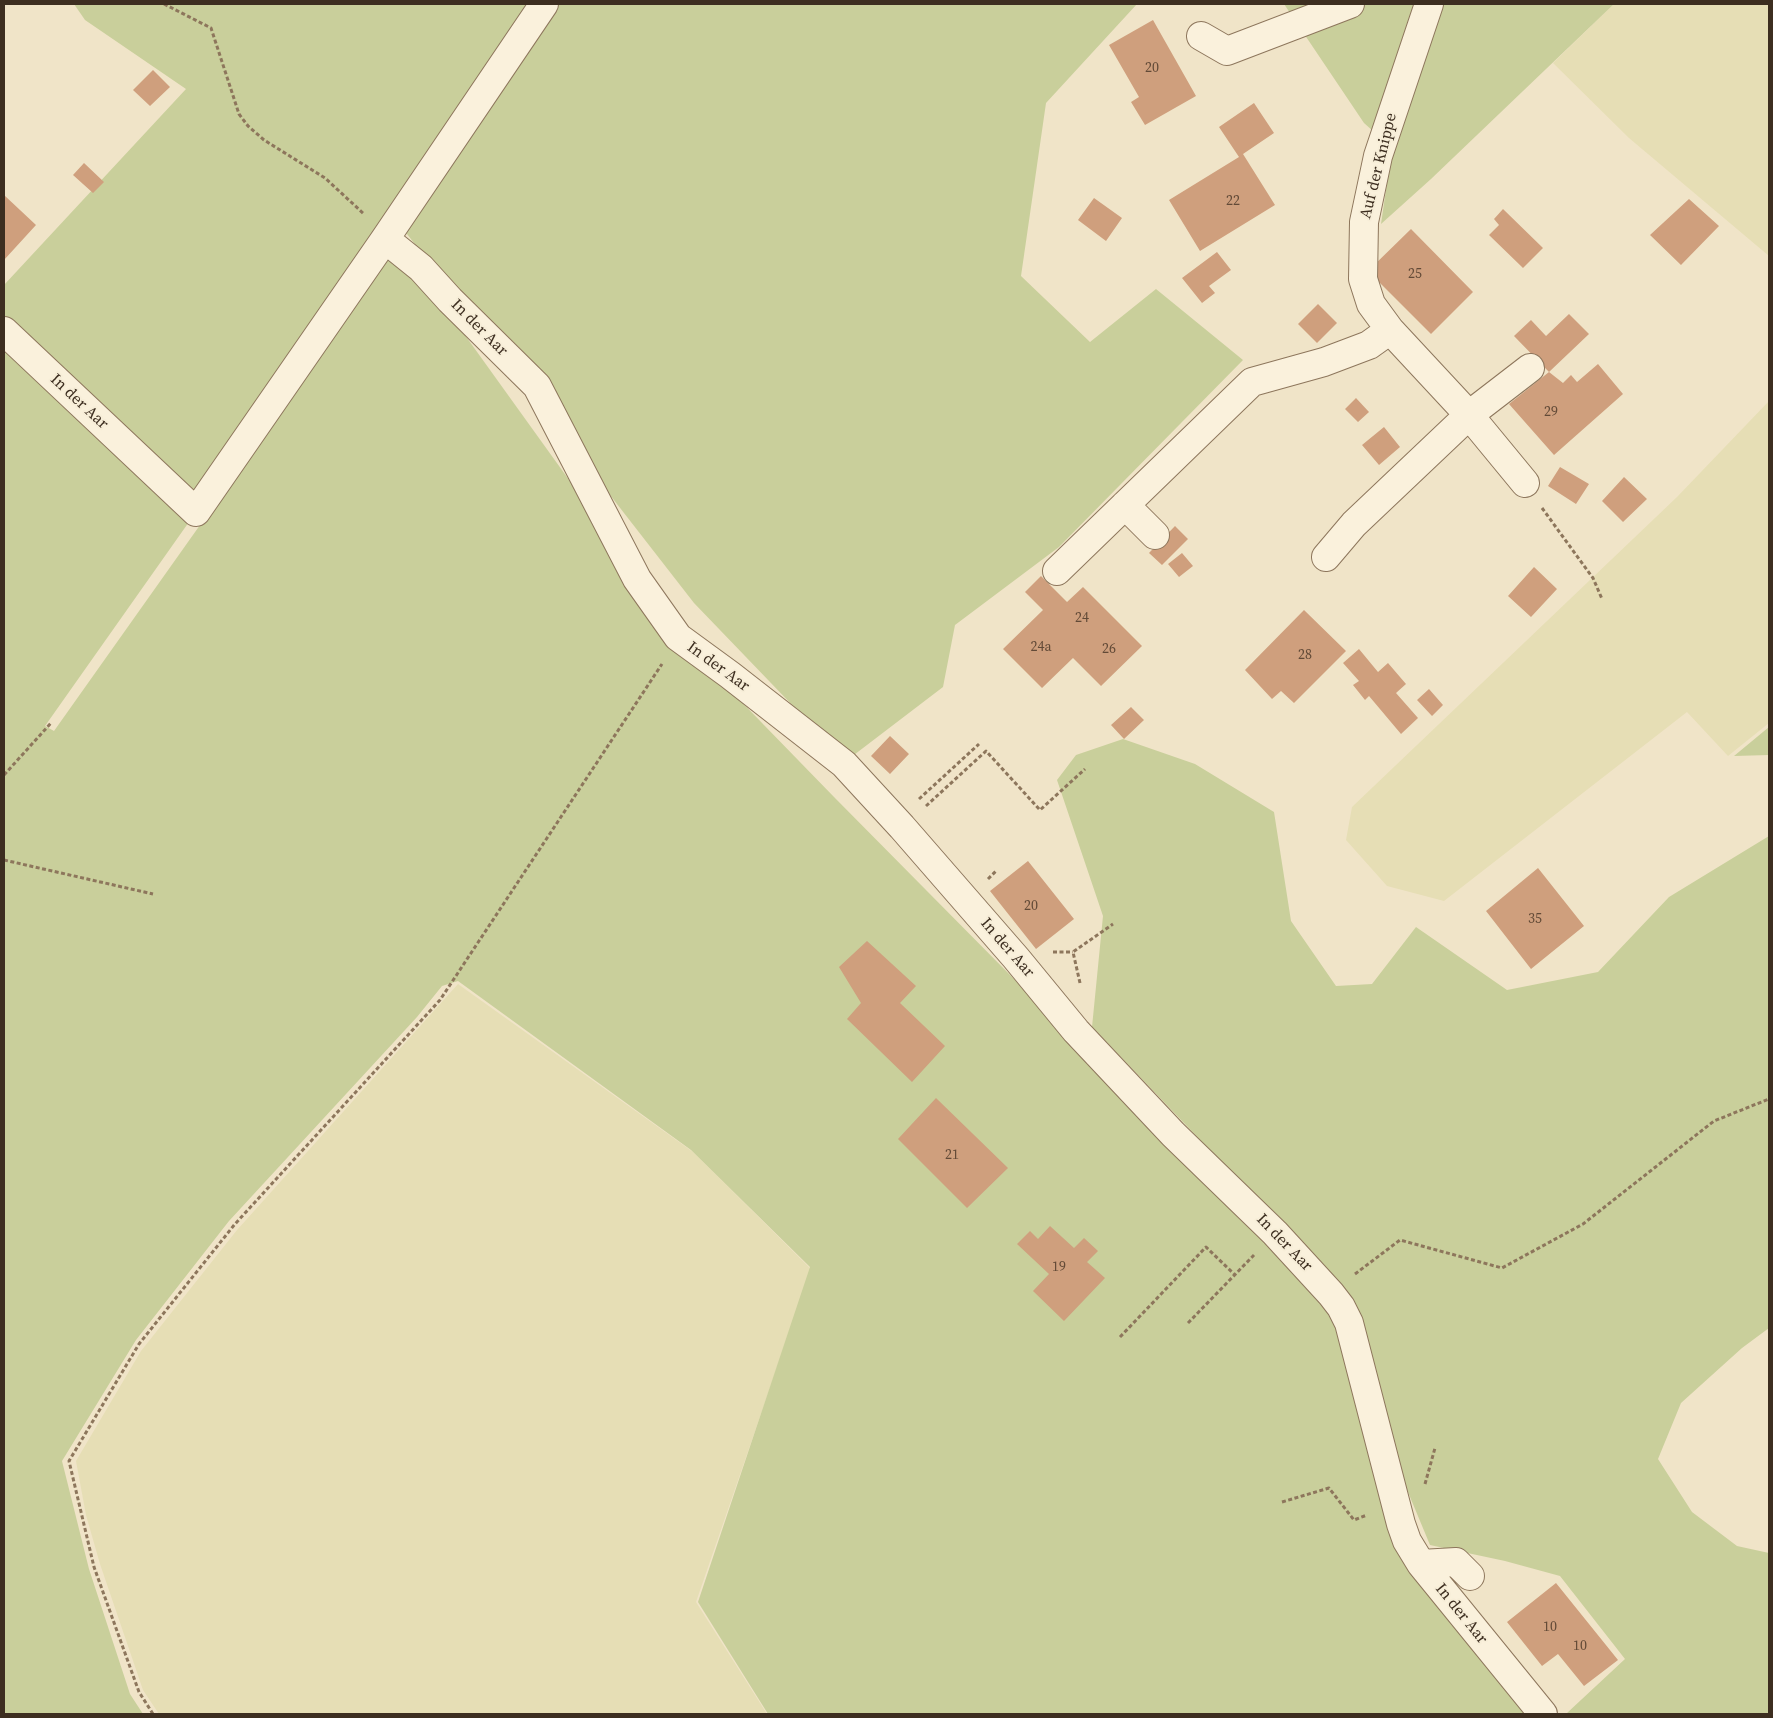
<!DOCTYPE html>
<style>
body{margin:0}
#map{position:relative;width:1773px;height:1718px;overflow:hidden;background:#f0e4c8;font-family:"Source Serif 4",serif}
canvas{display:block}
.frame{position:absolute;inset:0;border:5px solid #3d2e20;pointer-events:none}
</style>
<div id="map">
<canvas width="1773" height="1718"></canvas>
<div class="frame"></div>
</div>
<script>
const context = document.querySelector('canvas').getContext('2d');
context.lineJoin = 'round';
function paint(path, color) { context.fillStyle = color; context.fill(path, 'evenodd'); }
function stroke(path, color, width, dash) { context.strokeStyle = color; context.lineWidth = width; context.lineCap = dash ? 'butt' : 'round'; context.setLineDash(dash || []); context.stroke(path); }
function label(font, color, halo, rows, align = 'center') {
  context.font = font + ' "Source Serif 4",serif'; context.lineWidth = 4; context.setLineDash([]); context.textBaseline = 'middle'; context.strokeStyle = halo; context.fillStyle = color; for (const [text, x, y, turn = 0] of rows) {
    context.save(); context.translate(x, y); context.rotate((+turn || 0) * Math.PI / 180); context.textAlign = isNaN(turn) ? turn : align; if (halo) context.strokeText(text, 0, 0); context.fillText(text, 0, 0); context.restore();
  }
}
paint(new Path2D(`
 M1614 4H1769V256L1629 138 1553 63Z
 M1769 401V723L1728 756 1687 712 1444 901 1387 886 1346 840 1352 807 1677 497Z
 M458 984 693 1152 811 1269 696 1602 767 1714H159L143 1690 100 1564 86 1515 76 1461 141 1351 237 1230Z`), '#e6deb5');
paint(new Path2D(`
 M74 4H1137L1046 103 1021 276 1090 342 1156 289 1243 360 1059 547 955 625 943 687 846 761 694 603 407 234 380 225 196 512 45 726 54 731 205 518 224 497 393 235 692 651 834 797 1291 1259 1330 1295 1399 1549 1539 1714H768L698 1602 810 1267 691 1150 458 981 442 986 417 1017 229 1221 136 1340 62 1461 89 1569 130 1694 143 1714H4V285L186 89 85 20Z
 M1284 4H1614L1431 179 1381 224 1392 148 1364 123Z
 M1769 727V755L1734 756Z
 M1123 739 1195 764 1274 812 1291 921 1336 986 1372 984 1416 927 1507 990 1598 972 1669 897 1769 836V1328L1742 1348 1681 1403 1658 1459 1692 1512 1737 1546 1769 1553V1714H1568L1567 1713 1625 1659 1560 1576 1505 1561 1430 1545 1398 1468 1342 1288 1092 1027 1103 916 1057 780 1076 755Z`), '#c9cf9b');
paint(new Path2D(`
 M1153 20 1196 96 1145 125 1131 102 1139 97 1109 45Z
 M153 70 170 87 150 106 133 90Z
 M1254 103 1274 133 1243 154 1275 205 1200 251 1169 200 1239 157 1219 127Z
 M84 163 104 182 93 193 73 175Z
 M4 195 36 225 4 260Z
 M1094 198 1122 218 1106 241 1078 220Z
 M1689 199 1719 226 1681 265 1650 235Z
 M1503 209 1543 248 1523 268 1489 235 1499 225 1494 219Z
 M1411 229 1473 292 1431 334 1368 271Z
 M1217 252 1231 270 1209 286 1215 293 1202 303 1182 278Z
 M1318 304 1337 323 1317 343 1298 324Z
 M1569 314 1589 334 1549 372 1514 336 1531 320 1546 336Z
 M1598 364 1623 394 1554 455 1509 404 1549 372 1563 383 1571 375 1577 382Z
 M1356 398 1369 412 1358 422 1345 409Z
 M1384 427 1400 447 1379 465 1362 445Z
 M1560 467 1589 484 1576 504 1548 486Z
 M1624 477 1647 499 1623 522 1602 501Z
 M1175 526 1188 539 1162 565 1149 553Z
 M1182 553 1193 566 1179 577 1168 564Z
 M1534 567 1557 589 1531 617 1508 596Z
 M1041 576 1067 602 1083 587 1142 646 1101 686 1073 658 1042 688 1003 649 1043 610 1025 592Z
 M1304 610 1346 651 1294 703 1281 691 1272 699 1245 670Z
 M1359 649 1378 672 1388 663 1406 684 1396 693 1418 718 1401 734 1369 696 1365 700 1353 685 1359 681 1343 663Z
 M1429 689 1443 705 1432 716 1417 700Z
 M1131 707 1144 720 1124 739 1111 725Z
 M890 736 909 754 890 774 871 756Z
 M1028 861 1074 919 1036 949 990 891Z
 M1538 868 1584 926 1531 969 1486 911Z
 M867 941 916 986 900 1003 945 1046 912 1082 847 1019 861 1003 839 967Z
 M936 1098 1008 1168 967 1208 898 1139Z
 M1050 1226 1074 1248 1084 1238 1098 1251 1087 1262 1105 1278 1064 1321 1033 1291 1049 1274 1017 1244 1030 1231 1038 1239Z
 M1556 1583 1618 1660 1584 1686 1558 1654 1542 1666 1507 1622Z`), '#cf9f7d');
const minor = new Path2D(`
 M1429 4 1378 156 1364 222 1363 279 1371 304 1390 330 1469 415 1525 483
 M1201 36 1227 51 1350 4
 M385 239 421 268 450 300 537 386 637 579 678 637 730 675 844 764 902 827 1016 958 1076 1031 1173 1134 1275 1233 1331 1294 1341 1307 1349 1323 1401 1524 1407 1541 1421 1564 1543 1714
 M4 331 196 512 385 239 544 4
 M1125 505 1155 535
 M1326 557 1354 524 1469 415 1530 368
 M1057 571 1252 382 1324 362 1369 345 1390 330
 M1421 1564 1456 1562 1470 1576`);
stroke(minor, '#8d765c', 30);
stroke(new Path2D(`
 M164 4 211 28 239 114 248 126 264 140 325 178 364 214
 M1542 508 1593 578 1602 599
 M4 775 51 723
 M919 799 979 744
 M926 806 986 751 1040 810 1085 769
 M4 860 153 894
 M988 879 996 871
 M1053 952H1073
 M1080 983 1073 952 1113 924
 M1355 1274 1400 1240 1502 1268 1583 1224 1714 1121 1769 1099
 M1188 1323 1254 1255
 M1120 1337 1206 1247 1235 1275
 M1425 1484 1435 1448
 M1282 1502 1329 1488 1354 1520 1367 1515
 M153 1714 139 1692 94 1567 69 1461 139 1344 235 1224 440 1000 662 664`), '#8d765c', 3, [4, 2.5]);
stroke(minor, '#faf1dc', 28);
label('14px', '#624a37', null, [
 ["20",1152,68],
 ["22",1233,201],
 ["25",1415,274],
 ["29",1551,412],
 ["24",1082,618],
 ["24a",1041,647],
 ["26",1109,649],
 ["28",1305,655],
 ["20",1031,906],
 ["35",1535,919],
 ["21",952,1155],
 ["19",1059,1267],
 ["10",1550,1627],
 ["10",1580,1646]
]);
label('16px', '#3d2e20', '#f7eed8', [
 ["Auf der Knippe",1379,166,-76],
 ["In der Aar",479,328,45],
 ["In der Aar",79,402,43],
 ["In der Aar",718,667,36],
 ["In der Aar",1007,948,49],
 ["In der Aar",1284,1243,46],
 ["In der Aar",1461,1614,51]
]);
</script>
